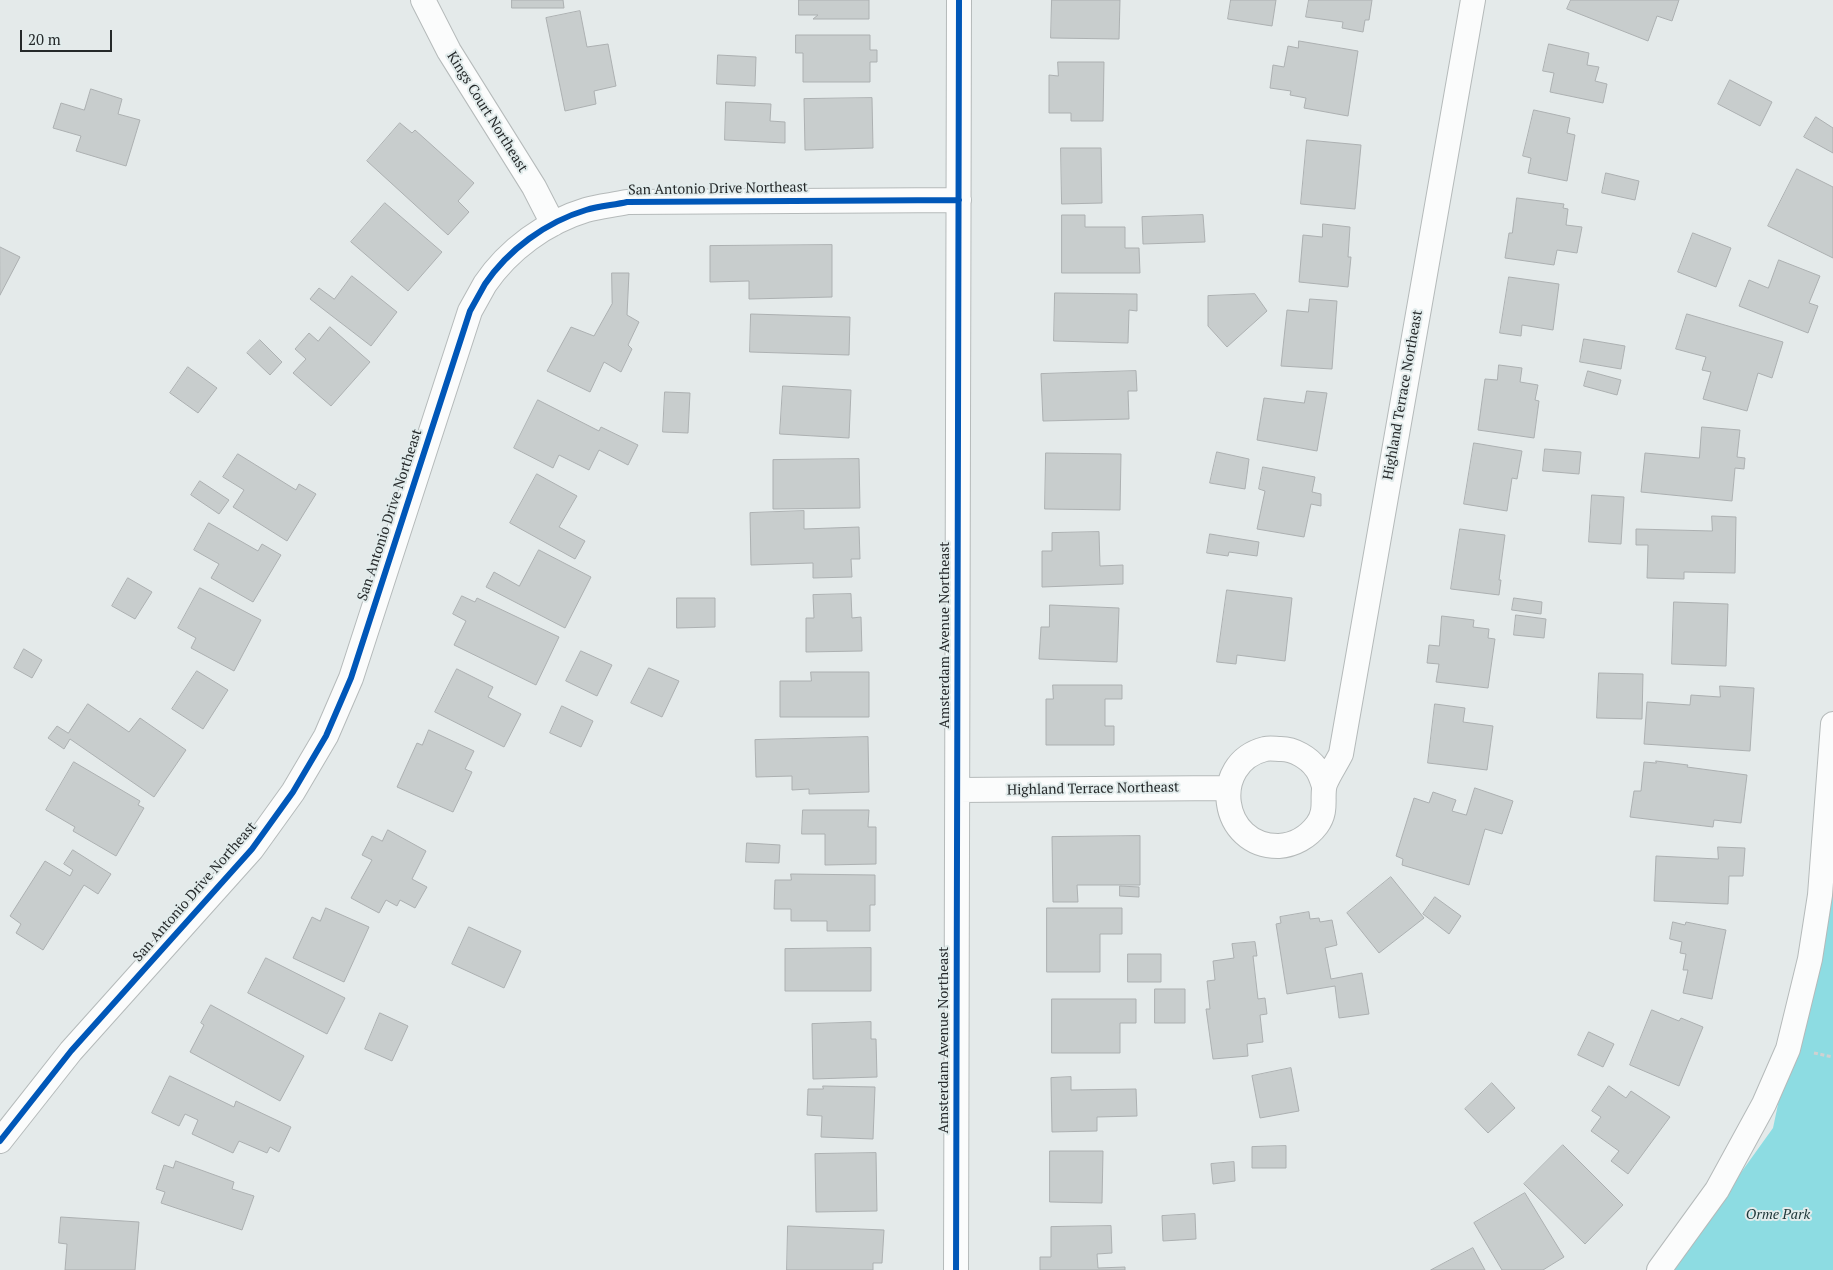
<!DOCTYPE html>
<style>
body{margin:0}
#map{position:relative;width:1833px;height:1270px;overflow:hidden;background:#e4eaea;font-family:"PT Serif",serif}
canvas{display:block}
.scale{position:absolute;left:20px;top:30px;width:92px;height:22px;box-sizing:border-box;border:2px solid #25292a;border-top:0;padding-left:6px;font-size:15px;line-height:18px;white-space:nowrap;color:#25292a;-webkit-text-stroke:4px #e2ecec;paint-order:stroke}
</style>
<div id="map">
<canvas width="1833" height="1270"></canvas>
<div class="scale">20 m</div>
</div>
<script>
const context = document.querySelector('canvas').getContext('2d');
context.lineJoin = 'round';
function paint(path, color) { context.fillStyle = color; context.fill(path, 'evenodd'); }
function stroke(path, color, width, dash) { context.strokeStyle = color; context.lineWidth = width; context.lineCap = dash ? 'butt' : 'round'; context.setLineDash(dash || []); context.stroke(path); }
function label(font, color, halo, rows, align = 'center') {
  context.font = font + ' "PT Serif",serif'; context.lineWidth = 4; context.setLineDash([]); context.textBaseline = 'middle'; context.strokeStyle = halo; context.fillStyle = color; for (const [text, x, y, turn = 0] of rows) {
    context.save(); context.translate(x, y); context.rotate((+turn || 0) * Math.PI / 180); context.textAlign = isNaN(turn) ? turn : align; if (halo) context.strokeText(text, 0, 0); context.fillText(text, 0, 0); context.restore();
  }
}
paint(new Path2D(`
 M1833 835V1270H1671L1773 1128 1830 859Z`), '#8ddce2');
const building = new Path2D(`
 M512 0H563L564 8H512Z
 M799 0H869V19H813L818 15H799Z
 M1052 0H1120L1119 39 1051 38Z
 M1231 0H1276L1272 26 1228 19Z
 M1309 0H1372L1369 20H1365L1363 32 1342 28 1343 22 1306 17Z
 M1571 0H1679L1672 21 1657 16 1648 41 1567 9Z
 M580 11 587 47 608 44 616 86 594 91 596 104 565 111 546 18Z
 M796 35H870V50H877V62H870V82H803V53H796Z
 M1299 41 1358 51 1348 116 1304 108 1306 98 1290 95 1291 91 1270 88 1273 65 1284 67 1288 46 1298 48Z
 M1549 44 1589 53 1587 65 1599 67 1595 81 1607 84 1603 103 1550 92 1554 73 1543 71Z
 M718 55 756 57 755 86 717 84Z
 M1058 62H1104L1103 121H1071V113H1049V75L1058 76Z
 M1730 80 1772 102 1760 126 1718 104Z
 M91 89 122 99 118 114 140 120 126 166 76 151 81 136 53 128 61 103 84 110Z
 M872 98 873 148 805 150 804 99Z
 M726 102 771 104 770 121 785 122V143L725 140Z
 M1534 110 1570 118 1567 133 1575 135 1567 181 1528 173 1531 158 1523 156Z
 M1816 117 1833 128V153L1804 137Z
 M400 123 412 133 415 130 474 183 458 201 469 212 448 235 367 161Z
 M1307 140 1361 145 1355 209 1301 204Z
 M1061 148H1101L1102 203 1062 204Z
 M1797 169 1833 187V258L1768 226Z
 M1606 173 1639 181 1635 200 1602 193Z
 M1517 198 1564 204 1563 208 1568 209 1566 225 1582 227 1577 253 1557 250 1554 265 1505 258 1509 233H1512Z
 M385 203 442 252 408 291 351 242Z
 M1062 215H1085V227H1125V248H1139L1140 273H1062Z
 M1203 215 1205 242 1143 244 1142 217Z
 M1323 224 1350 227 1348 257H1351L1348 287 1299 282 1303 235 1322 237Z
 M1693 233 1731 248 1716 287 1678 272Z
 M832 245V297L749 299V281L710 282V246Z
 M0 247 20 257 0 295Z
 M1779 260 1820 276 1809 303 1818 306 1808 333 1739 306 1749 280 1768 288Z
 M612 273H629L627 315 639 322 628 345 632 349 621 372 604 362 590 392 547 371 571 327 594 336 612 304Z
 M352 276 397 312 371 346 310 299 319 288 334 299Z
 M1509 277 1559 284 1553 330 1522 325 1521 336 1500 333Z
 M1055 293 1137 294V311L1129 310 1128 343 1054 341Z
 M1255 294 1267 311 1227 347 1208 326V296Z
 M1310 299 1337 301 1332 369 1281 366 1287 310 1308 312Z
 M751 314 850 317 849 355 750 352Z
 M1687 314 1783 342 1772 378 1758 373 1747 411 1703 399 1711 372 1702 370 1706 357 1676 349Z
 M330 327 370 362 331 406 293 373 306 359 295 349 309 333 318 341Z
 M1584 339 1625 346 1621 369 1580 362Z
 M260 340 282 362 270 375 247 353Z
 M1499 365 1522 368 1520 382 1538 385 1535 400 1539 401 1534 438 1478 430 1485 379 1497 380Z
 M188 367 217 388 198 413 170 393Z
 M1136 371 1137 391H1128L1129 419 1043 421 1041 374Z
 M1588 371 1621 380 1617 395 1584 386Z
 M783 386 851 390 849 438 780 434Z
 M1307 391 1327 393 1317 451 1257 440 1264 398 1304 403Z
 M665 392 690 393 688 433 663 432Z
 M538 400 599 431 601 427 638 445 628 465 599 450 589 470 559 455 553 468 514 448Z
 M1702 427 1740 430 1737 457 1745 458 1744 469 1735 468 1732 501 1641 492 1645 453 1699 458Z
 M1474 443 1522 451 1517 479 1512 478 1507 511 1464 504Z
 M1545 449 1581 452 1579 474 1543 471Z
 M1217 452 1249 459 1245 489 1210 483Z
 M1046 453 1121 454 1120 510 1045 509Z
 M238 454 296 490 299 484 316 494 287 541 233 507 244 490 223 477Z
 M859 459 860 508 773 509V460Z
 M1263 467 1315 477 1312 492 1321 494V506L1311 504 1304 537 1257 529 1265 491 1259 489Z
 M537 474 577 496 559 527 585 541 575 559 510 523Z
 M200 481 229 500 219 514 191 495Z
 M1592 495 1624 497 1621 544 1589 542Z
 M804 511V529L859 527 860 559H851L852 577 813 578V563L751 565 750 513Z
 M1712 516 1736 517 1735 573 1684 572V579L1647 578 1648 545H1636V529L1712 531Z
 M209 523 258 551 262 544 281 555 253 602 211 578 219 564 194 550Z
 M1460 529 1505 535 1499 580H1501L1499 595 1451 589Z
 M1099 532 1100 566 1123 565V584L1042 587V551H1052V533Z
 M1210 534 1259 542 1257 556 1229 552 1228 556 1207 553Z
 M539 550 591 577 565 628 486 587 494 572 519 586Z
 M128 578 152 592 135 619 112 606Z
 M200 588 261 620 234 671 191 648 196 638 178 628Z
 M1227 590 1292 598 1285 661 1237 655 1236 664 1217 662Z
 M851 594 852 618 861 617 862 651 806 652V618H814L813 595Z
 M462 596 475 602 477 598 559 637 536 685 454 645 466 621 453 614Z
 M677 598H715V627L677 628Z
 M1514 598 1542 602 1541 614 1512 610Z
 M1674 602 1728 604 1726 666 1672 664Z
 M1050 605 1119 608 1117 662 1039 659 1041 627H1049Z
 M1516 615 1546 619 1544 638 1514 635Z
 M1442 616 1474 620 1473 627 1489 629 1488 638 1495 639 1488 688 1436 682 1439 664 1427 663 1429 645 1439 646Z
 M24 649 42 660 32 678 14 668Z
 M581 651 612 665 597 696 566 681Z
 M649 668 679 681 662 717 631 703Z
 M457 669 493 687 488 697 521 714 504 747 435 712Z
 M197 671 228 690 203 729 172 709Z
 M811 672H869V717H780V681H811Z
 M1599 673 1643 674 1642 719 1597 718Z
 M1053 685H1122V699H1105V726H1114V745H1046V699H1053Z
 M1720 686 1754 688 1750 751 1644 744 1647 702 1690 705 1691 695 1720 697Z
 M88 704 129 732 140 718 186 750 154 797 70 739 64 749 48 738 57 726 68 733Z
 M1435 704 1465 708 1463 722 1493 726 1487 770 1428 763Z
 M562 706 593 721 581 747 550 733Z
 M429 730 474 751 465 769 472 772 453 812 397 787 417 743 422 745Z
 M868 737 869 792 809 794V789L792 790V776L756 777 755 740Z
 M1656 761 1688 765 1687 767 1747 775 1741 823 1714 820 1713 827 1630 817 1634 791H1641L1644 762 1656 763Z
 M74 762 140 801 138 805 144 808 116 856 73 831 75 827 46 810Z
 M1475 788 1513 801 1502 834 1485 829 1469 885 1402 865 1403 859 1396 856 1414 798 1429 803 1433 792 1456 800 1452 811 1466 815Z
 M803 810H869L868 827H876V864L825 865V834H802Z
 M388 830 426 851 412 879 427 887 415 908 400 900 397 906 386 900 379 913 351 898 372 860 362 855 372 836 382 841Z
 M1140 836V885H1077L1078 902H1053L1052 837Z
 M747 843 780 845 779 863 746 862Z
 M1718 847 1745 848 1743 876H1729L1728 904 1654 901 1656 856 1718 859Z
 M73 850 111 874 98 894 84 885 43 950 16 933 21 924 10 916 45 861 70 876 73 870 64 864Z
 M791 874 875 875V905H870V931H827V921H791V909H774L775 880H791Z
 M1391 877 1424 918 1379 953 1347 913Z
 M1120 886 1139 887V897L1120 896Z
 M1435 897 1461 916 1449 934 1423 914Z
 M326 908 369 927 344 982 293 958 312 917 320 921Z
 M1047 908H1122V934H1100V972H1047Z
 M1309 912 1310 919 1319 918 1320 922 1332 920 1337 945 1325 948 1331 979 1362 973 1369 1014 1339 1018 1335 986 1287 994 1276 924 1281 923 1280 917Z
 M1673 922 1685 925 1686 922 1726 930 1712 999 1683 993 1688 970H1683L1686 954 1680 953 1682 942 1670 939Z
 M469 927 521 951 504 988 452 964Z
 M1255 942 1257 956H1253L1258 999 1265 998 1267 1014 1260 1015 1263 1042 1247 1044 1248 1056 1213 1059 1206 1009H1210L1207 981 1215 980 1213 961 1234 958 1232 944Z
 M871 948V991H785V949Z
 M1128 954H1161V982H1128Z
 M266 958 345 998 327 1034 248 993Z
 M1155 989H1185V1023H1155Z
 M1052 999H1136V1023H1120V1053H1052Z
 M211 1005 304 1056 280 1101 190 1052 204 1025 201 1023Z
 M1652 1010 1679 1021 1681 1018 1703 1027 1679 1086 1630 1065Z
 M380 1013 408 1026 392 1061 365 1049Z
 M871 1022V1039H876L877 1077 813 1079 812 1024Z
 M1589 1032 1614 1044 1603 1067 1578 1055Z
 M1291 1068 1299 1111 1260 1118 1252 1076Z
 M170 1076 234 1107 236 1101 291 1127 279 1152 270 1147 267 1153 239 1141 233 1153 192 1134 198 1120 185 1114 179 1126 152 1113Z
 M1071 1077V1090L1136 1089 1137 1116 1097 1117V1131L1052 1132 1051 1078Z
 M1492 1083 1515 1108 1488 1133 1465 1109Z
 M823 1086 875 1087 873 1139 821 1137 822 1116 807 1115 808 1089H823Z
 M1609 1086 1626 1098 1631 1091 1670 1117 1628 1174 1611 1161 1619 1151 1591 1131 1601 1117 1592 1111Z
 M1563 1145 1623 1205 1585 1244 1524 1184Z
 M1286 1146V1168H1252V1147Z
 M1050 1151H1103L1102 1203 1050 1202Z
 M876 1153 877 1211 816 1212 815 1154Z
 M176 1161 234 1182 232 1189 254 1196 242 1230 161 1203 165 1192 156 1189 164 1165 173 1168Z
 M1234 1162 1235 1181 1213 1184 1211 1164Z
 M1525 1193 1564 1257 1543 1270H1502L1474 1223Z
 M1195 1214 1196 1239 1163 1241 1162 1216Z
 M61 1217 139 1222 135 1270H65L67 1244 59 1243Z
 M788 1226 884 1230 882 1263H873V1270H787Z
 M1111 1226 1112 1253 1097 1254 1098 1268 1125 1267V1270H1040V1257H1051V1227Z
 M1473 1248 1485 1270H1431Z`);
paint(building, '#c8cdcd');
stroke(building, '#acb0b1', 1);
const street = new Path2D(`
 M423 0 449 51 534 187 553 224
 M1324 786C1322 780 1320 773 1316 768 1309 758 1294 749 1281 749 1276 749 1270 748 1265 749 1209 763 1220 847 1279 846 1294 845 1308 837 1317 825 1328 810 1321 797 1325 784 1329 774 1336 764 1341 754L1473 0
 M958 790 1228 788
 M0 1141 71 1051 252 849 293 792 326 736 351 678 470 311C475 302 480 293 485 284 508 250 546 222 586 210 599 206 614 205 627 202L959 200
 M956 1270 959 0
 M1659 1270 1717 1190 1764 1104 1788 1049 1810 959 1820 895 1833 724`);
stroke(street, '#b5baba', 26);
stroke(new Path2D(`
 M1814 1053 1833 1057`), '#d0d1d1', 3, [4, 2.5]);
stroke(street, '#fbfcfc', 24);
stroke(new Path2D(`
 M0 1141 71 1051 252 849 293 792 326 736 351 678 470 311C475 302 480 293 485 284 508 250 546 222 586 210 599 206 614 205 627 202L959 200
 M956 1270 959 0`), '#0057b8', 6);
label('14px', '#25292a', '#e2ecec', [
 ["Kings Court Northeast",487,112,58],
 ["San Antonio Drive Northeast",718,189,-1],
 ["Highland Terrace Northeast",1403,395,-80],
 ["San Antonio Drive Northeast",390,515,-72],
 ["Amsterdam Avenue Northeast",945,635,-90],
 ["Highland Terrace Northeast",1093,789,-1],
 ["San Antonio Drive Northeast",195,892,-49],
 ["Amsterdam Avenue Northeast",944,1040,-90]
]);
label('italic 14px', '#1c3537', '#e2ecec', [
 ["Orme Park",1778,1215]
]);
</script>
